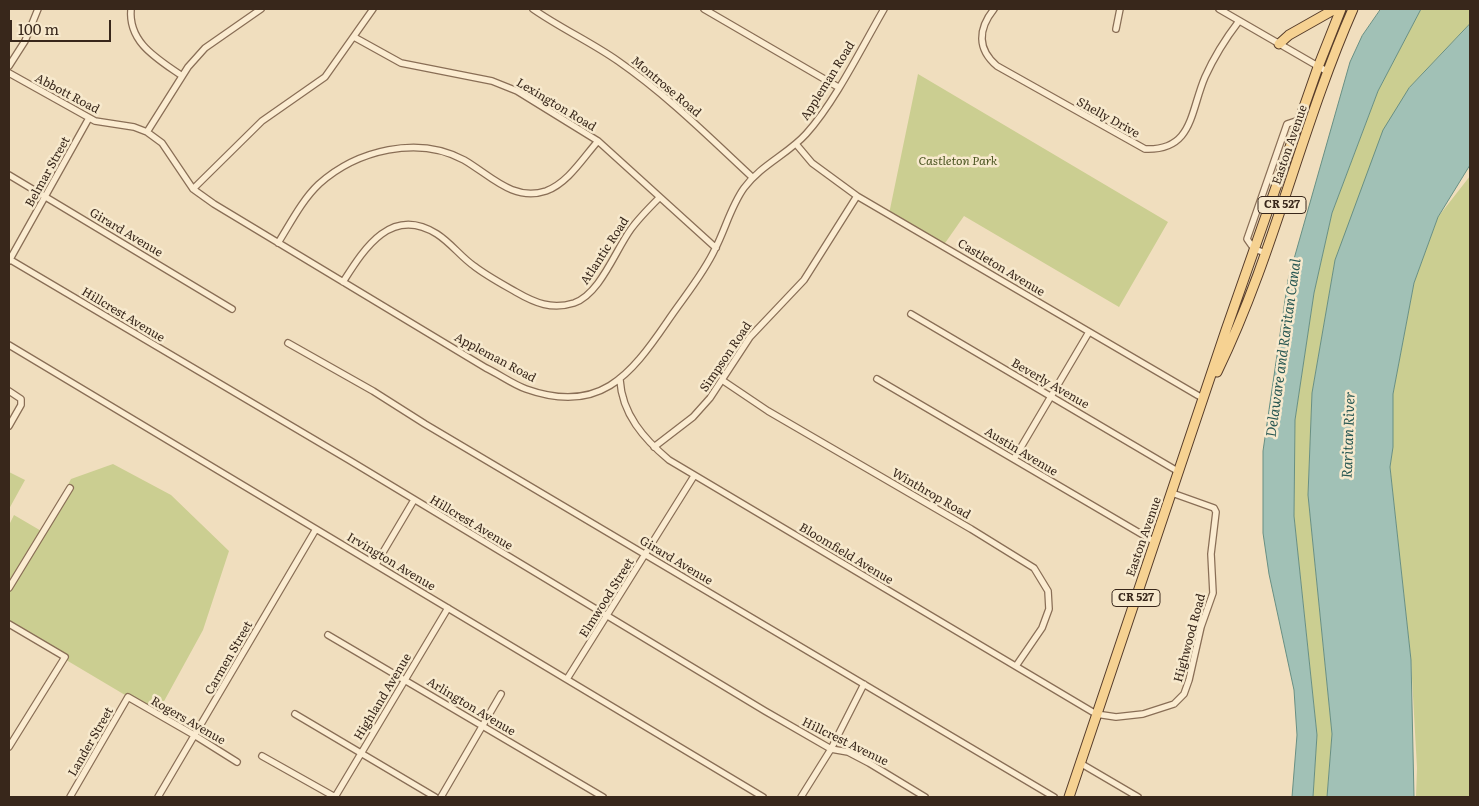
<!DOCTYPE html>
<style>
body{margin:0}
#map{position:relative;width:1479px;height:806px;overflow:hidden;background:#f0debe;font-family:Literata,serif}
canvas{display:block}
.frame{position:absolute;inset:0;border:10px solid #38271b;pointer-events:none}
.scale{position:absolute;left:10px;top:20px;width:101px;height:22px;box-sizing:border-box;border:2px solid #38271b;border-top:0;padding-left:6px;font-size:15px;line-height:18px;white-space:nowrap;color:#38271b;-webkit-text-stroke:4px #f7e9cd;paint-order:stroke}
</style>
<div id="map">
<canvas width="1479" height="806"></canvas>
<div class="frame"></div>
<div class="scale">100 m</div>
</div>
<script>
const context = document.querySelector('canvas').getContext('2d');
context.lineJoin = 'round';
function paint(path, color) { context.fillStyle = color; context.fill(path, 'evenodd'); }
function stroke(path, color, width, dash) { context.strokeStyle = color; context.lineWidth = width; context.lineCap = dash ? 'butt' : 'round'; context.setLineDash(dash || []); context.stroke(path); }
function label(font, color, halo, rows, align = 'center') {
  context.font = font + ' Literata,serif'; context.lineWidth = 5; context.setLineDash([]); context.textBaseline = 'middle'; context.strokeStyle = halo; context.fillStyle = color; for (const [text, x, y, turn = 0] of rows) {
    context.save(); context.translate(x, y); context.rotate((+turn || 0) * Math.PI / 180); context.textAlign = isNaN(turn) ? turn : align; if (halo) context.strokeText(text, 0, 0); context.fillText(text, 0, 0); context.restore();
  }
}
paint(new Path2D(`
 M1421 9H1470V24L1409 88 1335 260 1312 393 1308 495 1332 734 1327 797H1313L1317 735 1294 516 1295 420 1314 293 1332 213 1378 91Z
 M918 74 1168 222 1119 307 964 216 943 246 889 214Z
 M1470 176V797H1416L1417 768 1411 660 1390 467 1393 447V394L1414 283 1438 217Z
 M113 464 171 495 229 551 203 630 157 714 9 626V525L14 515 43 532 71 479Z
 M9 472 25 480 9 509Z`), '#cbce91');
const water = new Path2D(`
 M1381 9H1421L1378 91 1332 213 1314 293 1295 420 1294 516 1317 735 1313 797H1292L1297 735 1294 690 1269 574 1263 533V451L1288 280 1350 62 1362 36Z
 M1470 24V165L1438 217 1414 283 1393 394V447L1390 467 1411 660 1414 797H1327L1332 734 1308 495 1312 393 1335 260 1383 130 1409 88Z`);
paint(water, '#a1c1b6');
stroke(water, '#688f83', 1);
const street = new Path2D(`
 M131 9C128 43 158 59 182 76
 M533 9C560 28 591 42 618 61 667 95 709 137 752 177
 M704 9 838 87
 M994 9C978 29 977 49 997 66L1145 149C1193 151 1190 112 1205 77 1214 57 1226 38 1239 21
 M1219 9 1328 72
 M1116 29 1120 9
 M354 37 401 63 492 81 517 91 598 141 716 248
 M9 66 25 41 38 9
 M9 73 95 121 134 127 147 132 162 143 193 189 214 204 486 368C499 374 512 384 526 389 599 415 630 376 667 322 683 298 703 275 715 249 725 230 731 206 744 188 761 165 788 154 806 134 835 102 862 47 884 9
 M147 132 188 67 205 48 261 9
 M796 144 812 163 857 196 1204 399
 M9 175 232 309
 M193 189 262 121 325 77 373 9
 M278 243C290 224 302 200 319 184 357 150 418 135 464 160 490 175 513 202 546 191 568 183 583 158 598 141
 M1266 253 1254 249 1247 239 1287 124 1299 120
 M9 259 349 460 765 711 831 749 848 752 869 763 925 797
 M9 261 89 118
 M343 282C364 249 391 205 437 234 451 243 461 257 474 266 487 276 502 284 516 292 535 303 552 310 574 303 600 294 615 251 631 229 639 218 649 208 659 198
 M911 314 1179 472
 M288 343 373 391 425 424 1054 797
 M9 345 763 797
 M877 379 1155 542
 M620 380C622 414 644 439 669 460L1096 714 1116 717 1143 714 1174 704 1184 694 1189 680 1201 627 1213 593 1211 554 1216 512 1214 508 1172 493
 M722 380 768 411 971 529 1034 568 1048 591 1049 609 1042 628 1016 666
 M9 391 21 399V405L9 426
 M654 447 693 417 710 398 750 337 804 280 857 196
 M1014 459 1089 332
 M376 564 414 500
 M9 588 70 488
 M9 624 65 657 9 747
 M328 635 603 797
 M567 679 694 476
 M295 714 435 797
 M262 756 335 797
 M1080 763 1138 797
 M70 797 128 697 194 735 237 762
 M158 797 316 529
 M335 797 448 608
 M441 797 501 694
 M801 797 831 749 864 684`);
const primary = new Path2D(`
 M1279 44 1289 35 1335 9
 M1217 372C1274 255 1301 127 1353 9
 M1069 797 1226 330 1318 67 1341 9`);
stroke(street, '#896e56', 8);
stroke(primary, '#563c2a', 11);
stroke(street, '#fbecd1', 5.5);
stroke(primary, '#f6d292', 9);
for (const [x, y, w] of [
 [1282,205,48],
 [1136,598,48]
]) { const box = new Path2D(); box.roundRect(x - w / 2, y - 8.5, w, 17, 4); context.fillStyle = '#f7e9cd'; context.fill(box); stroke(box, '#38271b', 1); }
label('bold 11px', '#38271b', null, [
 ["CR 527",1282,205],
 ["CR 527",1136,598]
]);
label('12px', '#38271b', '#f7e9cd', [
 ["Appleman Road",828,81,-58],
 ["Montrose Road",666,87,40],
 ["Abbott Road",67,94,28],
 ["Lexington Road",556,105,31],
 ["Shelly Drive",1108,118,29],
 ["Easton Avenue",1290,145,-71],
 ["Belmar Street",48,172,-61],
 ["Girard Avenue",126,233,31],
 ["Atlantic Road",605,251,-57],
 ["Castleton Avenue",1001,268,31],
 ["Hillcrest Avenue",123,315,31],
 ["Simpson Road",726,357,-56],
 ["Appleman Road",495,358,28],
 ["Beverly Avenue",1050,384,30],
 ["Austin Avenue",1021,452,31],
 ["Winthrop Road",931,494,30],
 ["Hillcrest Avenue",471,523,31],
 ["Easton Avenue",1144,537,-71],
 ["Bloomfield Avenue",846,554,31],
 ["Girard Avenue",676,561,31],
 ["Irvington Avenue",391,562,31],
 ["Elmwood Street",607,598,-58],
 ["Highwood Road",1190,638,-75],
 ["Carmen Street",229,658,-60],
 ["Highland Avenue",383,697,-59],
 ["Arlington Avenue",471,707,31],
 ["Rogers Avenue",188,721,30],
 ["Lander Street",91,742,-60],
 ["Hillcrest Avenue",845,742,26]
]);
label('italic 12px', '#4b5521', '#f7e9cd', [
 ["Castleton Park",958,161]
]);
label('italic 14px', '#295853', '#f7e9cd', [
 ["Delaware and Raritan Canal",1284,348,-82],
 ["Raritan River",1349,435,-88]
]);
</script>
